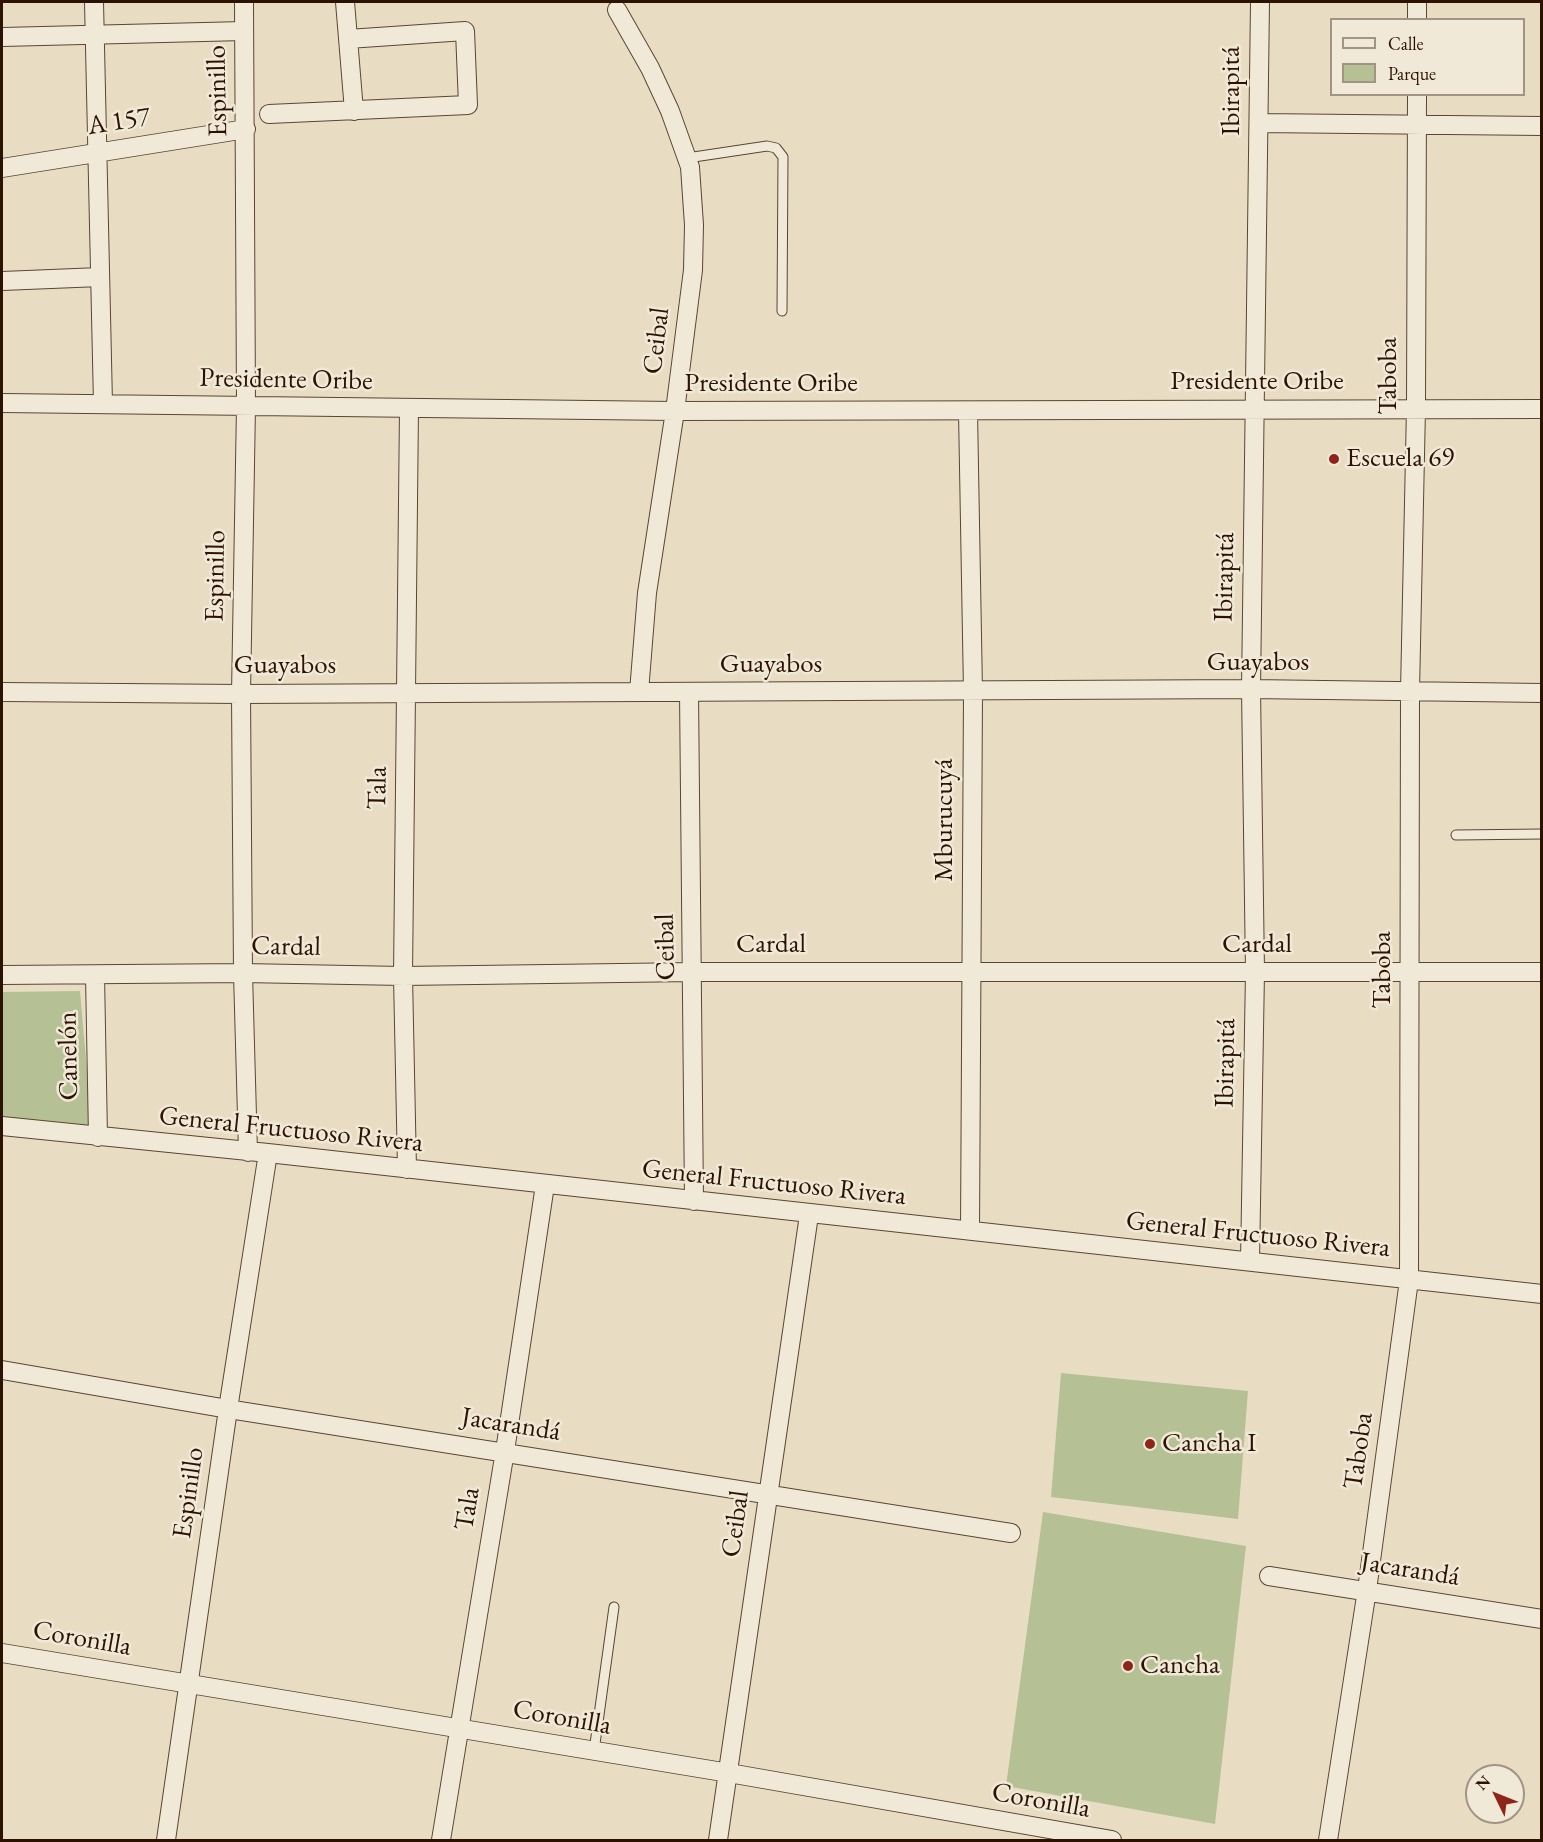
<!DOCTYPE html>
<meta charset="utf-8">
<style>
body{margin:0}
#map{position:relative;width:1543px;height:1842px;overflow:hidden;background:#e8ddc3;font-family:"EB Garamond",serif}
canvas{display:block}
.frame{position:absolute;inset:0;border:3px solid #2d1201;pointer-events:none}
.legend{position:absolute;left:1330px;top:18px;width:195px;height:78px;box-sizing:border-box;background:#f0e9d8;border:2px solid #a29382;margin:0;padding:8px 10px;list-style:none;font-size:18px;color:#2d1201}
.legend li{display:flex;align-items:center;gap:12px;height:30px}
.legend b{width:30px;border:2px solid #a29382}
.north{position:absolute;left:1465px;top:1764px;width:60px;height:60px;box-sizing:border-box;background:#f0e9d8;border:2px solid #a29382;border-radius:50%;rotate:313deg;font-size:16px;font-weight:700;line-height:24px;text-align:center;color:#2d1201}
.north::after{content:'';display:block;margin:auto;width:21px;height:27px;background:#8f2418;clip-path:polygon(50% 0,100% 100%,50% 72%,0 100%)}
</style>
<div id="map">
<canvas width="1543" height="1842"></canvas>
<div class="frame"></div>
<ul class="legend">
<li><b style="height:8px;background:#f0e9d8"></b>Calle</li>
<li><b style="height:16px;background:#b5c194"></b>Parque</li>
</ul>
<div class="north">N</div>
</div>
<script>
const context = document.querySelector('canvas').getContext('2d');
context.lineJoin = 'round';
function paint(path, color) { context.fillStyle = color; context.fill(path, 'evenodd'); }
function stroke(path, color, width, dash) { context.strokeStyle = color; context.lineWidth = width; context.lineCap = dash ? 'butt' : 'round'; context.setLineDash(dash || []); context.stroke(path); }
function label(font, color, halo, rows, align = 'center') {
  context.font = font + ' "EB Garamond",serif'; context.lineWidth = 5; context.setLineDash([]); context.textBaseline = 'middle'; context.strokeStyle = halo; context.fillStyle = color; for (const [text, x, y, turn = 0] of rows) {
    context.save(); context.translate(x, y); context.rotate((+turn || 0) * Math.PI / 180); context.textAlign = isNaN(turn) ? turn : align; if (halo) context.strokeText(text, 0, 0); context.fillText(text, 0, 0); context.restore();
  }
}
paint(new Path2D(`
 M80 991 92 1128 2 1117V992Z
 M1061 1373 1248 1391 1238 1519 1051 1497Z
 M1043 1512 1246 1546 1215 1824 1006 1786Z`), '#b5c194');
const lane = new Path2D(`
 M687 158 767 146 776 148 783 157 782 311
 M1456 835 1542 834
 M594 1751 614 1607`);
const street = new Path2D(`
 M94 2 103 404
 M244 2 246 406 241 694 243 973 248 1152
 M345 2 354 111
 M1417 2V20
 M617 10 650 68 670 111 690 167 694 225 693 270 675 411 647 593 639 692
 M2 37 244 31
 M269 114 468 105 465 31 348 39
 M1259 123 1542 126
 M2 168 246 129
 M2 281 100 277
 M2 403 675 411 1542 409
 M968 411 973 692 970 1230
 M2 692 241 694 1251 689 1542 693
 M689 692 694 1201
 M2 975 243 973 403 976 693 972H1542
 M95 975 98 1137
 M2 1126 268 1153 1542 1294
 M407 1169 403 976 409 408
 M1250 1261 1255 972 1251 689 1260 2
 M2 1370 228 1409 1011 1533
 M1269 1576 1542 1619
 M2 1653 729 1773 1112 1840
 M166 1840 228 1409 268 1153
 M441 1840 505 1451 545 1185
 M718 1840 809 1215
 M1328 1840 1367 1590 1409 1280 1410 691 1416 408 1417 94`);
stroke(lane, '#5c4532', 11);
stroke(street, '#5c4532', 20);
stroke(lane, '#f0e9d8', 9);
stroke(street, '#f0e9d8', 18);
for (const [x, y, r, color] of [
 [1334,459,6,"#8f2418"],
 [1150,1444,6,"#8f2418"],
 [1128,1666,6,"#8f2418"]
]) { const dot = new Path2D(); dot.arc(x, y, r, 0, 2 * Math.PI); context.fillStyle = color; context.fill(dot); stroke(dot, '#f0e9d8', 2); }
label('27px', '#2d1201', '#f0e9d8', [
 ["Espinillo",218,91,-91],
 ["Ibirapitá",1232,91,-90],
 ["A 157",119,122,-9],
 ["Ceibal",657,341,-83],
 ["Taboba",1389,376,-90],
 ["Presidente Oribe",286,380,1],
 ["Presidente Oribe",1257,382],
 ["Presidente Oribe",771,384],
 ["Espinillo",216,576,-89],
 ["Ibirapitá",1225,577,-89],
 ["Guayabos",1258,663],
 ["Guayabos",771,665],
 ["Guayabos",285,666],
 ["Tala",378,788,-89],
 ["Mburucuyá",945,820,-90],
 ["Cardal",771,945],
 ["Cardal",1257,945],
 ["Cardal",286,947,1],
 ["Ceibal",666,947,-91],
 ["Taboba",1383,970,-90],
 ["Canelón",69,1056,-91],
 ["Ibirapitá",1226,1063,-89],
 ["General Fructuoso Rivera",291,1130,6],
 ["General Fructuoso Rivera",774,1183,6],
 ["General Fructuoso Rivera",1258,1235,6],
 ["Jacarandá",511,1425,9],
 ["Taboba",1359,1451,-82],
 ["Espinillo",189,1493,-82],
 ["Tala",468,1509,-81],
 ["Ceibal",736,1524,-82],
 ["Jacarandá",1410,1570,9],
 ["Coronilla",82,1639,10],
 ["Coronilla",562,1718,10],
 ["Coronilla",1041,1801,10]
]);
label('27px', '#2d1201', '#f0e9d8', [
 ["Escuela 69",1346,459],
 ["Cancha I",1162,1444],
 ["Cancha",1140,1666]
], 'left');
</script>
